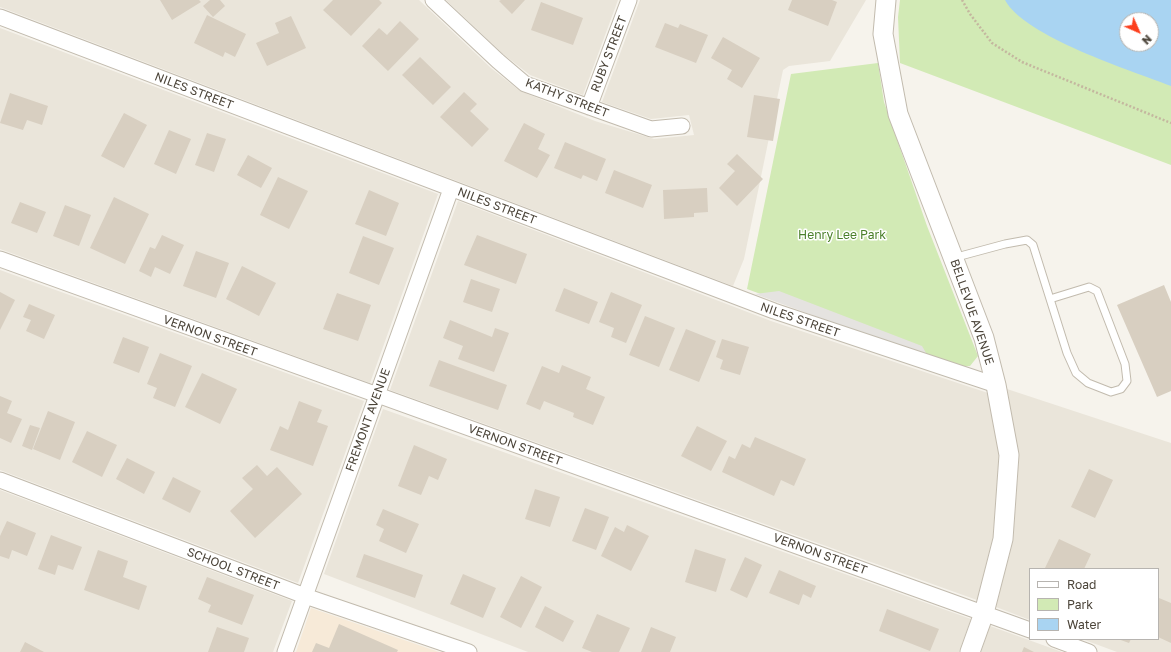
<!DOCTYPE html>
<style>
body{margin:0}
#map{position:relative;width:1171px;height:652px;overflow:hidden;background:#f6f3ec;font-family:"Golos Text",sans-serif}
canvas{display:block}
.legend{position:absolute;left:1029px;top:568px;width:130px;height:72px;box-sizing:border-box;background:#fff;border:1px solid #b7b4b0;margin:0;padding:5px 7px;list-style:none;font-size:12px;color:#4b4439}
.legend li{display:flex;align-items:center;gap:8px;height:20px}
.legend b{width:20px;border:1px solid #b7b4b0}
.north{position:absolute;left:1119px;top:12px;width:40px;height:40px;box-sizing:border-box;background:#fff;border:1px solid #b7b4b0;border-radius:50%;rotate:135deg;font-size:11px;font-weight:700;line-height:16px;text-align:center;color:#4b4439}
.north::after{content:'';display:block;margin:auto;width:14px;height:18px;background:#fc3f1d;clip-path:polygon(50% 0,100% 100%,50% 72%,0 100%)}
</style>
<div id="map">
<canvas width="1171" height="652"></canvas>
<ul class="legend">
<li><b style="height:5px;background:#fff"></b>Road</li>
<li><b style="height:11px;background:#d2eab5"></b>Park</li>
<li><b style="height:11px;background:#a9d4f2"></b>Water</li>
</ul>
<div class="north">N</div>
</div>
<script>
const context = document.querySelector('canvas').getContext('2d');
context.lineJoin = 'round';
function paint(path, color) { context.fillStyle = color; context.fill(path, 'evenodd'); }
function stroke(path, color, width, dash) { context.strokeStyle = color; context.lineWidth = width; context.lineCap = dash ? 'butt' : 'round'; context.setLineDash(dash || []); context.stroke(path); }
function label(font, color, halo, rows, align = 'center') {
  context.font = font + ' "Golos Text",sans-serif'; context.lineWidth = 3; context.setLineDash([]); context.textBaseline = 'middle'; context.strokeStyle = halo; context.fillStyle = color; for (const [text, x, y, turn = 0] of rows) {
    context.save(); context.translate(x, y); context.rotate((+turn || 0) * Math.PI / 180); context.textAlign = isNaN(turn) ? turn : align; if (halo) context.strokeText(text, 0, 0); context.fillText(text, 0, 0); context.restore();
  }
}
paint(new Path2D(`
 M0 0H419L491 68 520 91 595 121 654 139 694 135 689 115 651 119 602 102 640 0H866L830 61 789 66 783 70 744 259 733 286 0 7Z
 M446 0H618L583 95 530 75 503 54Z
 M0 28 438 194 370 383 0 249Z
 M458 201 771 321 988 393 999 454 993 537 977 600 390 390Z
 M0 270 364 401 298 583 0 470Z
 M1007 389 1171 443V652H1117L1082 639H1158V569H1030V620L996 607 1013 541 1019 457Z
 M383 409 971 619 959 652H528L324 574Z
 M0 490 292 601 273 652H0Z
 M990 626 1062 652H981Z`), '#eae5da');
paint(new Path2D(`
 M311 608 439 652H296Z`), '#f7ead8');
paint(new Path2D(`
 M900 0H1171V165L900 63 898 17ZM1127 20H1151V44H1127Z
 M878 63 884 102 927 226 978 356 970 366 955 367 933 357 747 289 791 74Z`), '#d2eab5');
paint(new Path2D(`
 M779 291 922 346 929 358 755 294Z`), '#e5e3e0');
paint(new Path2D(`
 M1005 0H1171V86C1130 70 1025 37 1005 0ZM1127 20H1151V44H1127Z`), '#a9d4f2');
paint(new Path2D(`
 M160 0H199L201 2 172 20Z
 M210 0H220L225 6 213 17 203 6Z
 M333 0H379L382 3 351 36 323 10Z
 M501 0H525L512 14 499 1Z
 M792 0H832L837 2 828 26 788 10Z
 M541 2 583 18 573 45 531 30Z
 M207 15 246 34 235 57 225 52 223 57 194 43Z
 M291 16 306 48 267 66 256 43 279 33 275 23Z
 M400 21 419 39 388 71 362 46 379 28 387 35Z
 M665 23 678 28 680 24 708 35 696 63 655 47Z
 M723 37 760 58 742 88 727 79 732 70 711 58Z
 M420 57 451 87 433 105 402 75Z
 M464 92 477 104 470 111 489 129 472 147 440 117Z
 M10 93 48 106 42 125 27 120 23 130 0 123Z
 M754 95 780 99 773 141 747 137Z
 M124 113 147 125 124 168 101 156Z
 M524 123 545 134 538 149 550 155 537 178 504 161Z
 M169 130 191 139 176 174 154 164Z
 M207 133 226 139 214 172 195 165Z
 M565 142 606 159 597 181 583 175 581 179 554 168Z
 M737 154 763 179 737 206 719 188 735 171 727 164Z
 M248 155 272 168 261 188 237 175Z
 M614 170 652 185 643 208 605 193Z
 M278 177 308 191 289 229 260 215Z
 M707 188 708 212 694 213V217L664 219 663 190Z
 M369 190 399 203 386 236 355 224Z
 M114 197 149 214 125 264 90 248Z
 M20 202 46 212 37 233 11 223Z
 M65 205 91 215 79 246 53 236Z
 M162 235 184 245 170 274 155 267 151 277 139 271 150 247 155 249Z
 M477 235 527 254 516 284 464 265Z
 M363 236 394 248 379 285 349 273Z
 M196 251 229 263 216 298 183 286Z
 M242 266 276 283 259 316 226 299Z
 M471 279 500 289 492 312 463 302Z
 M1164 285 1171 302V391L1157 397 1117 305Z
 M564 288 598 302 589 324 555 311Z
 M0 292 15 300 0 330Z
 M611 292 642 305 626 343 611 337 614 328 599 322Z
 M337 293 371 305 358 341 323 329Z
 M29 304 55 315 44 339 26 331 31 320 23 317Z
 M645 316 675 328 659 367 629 355Z
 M450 320 492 337 495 328 509 333 494 372 458 359 463 346 443 338Z
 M686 329 716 341 699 382 669 370Z
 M123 337 149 347 139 373 113 363Z
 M722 339 749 347 740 375 720 369 723 360 716 357Z
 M160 353 192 366 175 407 153 398 157 388 147 384Z
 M439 360 507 385 498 410 429 386Z
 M562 365 591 377 586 389 605 397 593 425 573 417 574 413 544 401 540 410 526 404 542 366 559 373Z
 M202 373 237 389 220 424 185 407Z
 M0 396 12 401 7 413 22 419 11 443 0 438Z
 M299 401 322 410 317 422 328 426 313 466 270 450 280 426 288 430Z
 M48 411 75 422 60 460 33 449Z
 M30 425 40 428 32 450 22 446Z
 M697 426 727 441 711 471 681 456Z
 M87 431 117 445 102 477 72 462Z
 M755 437 806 459 794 486 781 480 774 496 722 472 729 456 735 459 742 444 750 448Z
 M414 445 447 459 438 480 429 476 421 495 398 486Z
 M127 458 155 472 144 494 116 479Z
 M257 465 267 476 277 467 302 494 255 538 230 511 253 489 242 478Z
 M1089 469 1113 480 1095 518 1071 507Z
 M173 477 201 491 190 513 162 499Z
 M535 489 560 497 550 527 525 519Z
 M585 508 609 517 596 550 572 541Z
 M383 509 419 524 406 553 379 541 384 529 376 525Z
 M7 521 36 533 27 556 12 550 9 559 0 556V536Z
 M627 525 649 536 631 571 601 556 615 527 624 532Z
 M51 535 82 547 73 570 58 565 55 575 38 569Z
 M1059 539 1091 554 1084 569 1045 568Z
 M695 549 726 559 716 592 685 582Z
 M98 550 128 561 123 577 147 586 139 610 84 590Z
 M364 554 423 575 415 598 356 577Z
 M745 557 762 565 747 598 730 590Z
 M779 570 816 586 811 598 803 594 799 605 769 593Z
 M463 574 496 588 483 618 450 604Z
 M521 576 542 587 521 628 500 617Z
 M207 577 254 595 242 625 208 612 211 605 198 599Z
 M1159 598 1171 603V643L1158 637Z
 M545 606 574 621 563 642 535 627Z
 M887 609 939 629 930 651 879 631Z
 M597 614 630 628 619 652H592L582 648Z
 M339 624 398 650 397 652H312L316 643 329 648Z
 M217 627 249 638 244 652H208Z
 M651 627 676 637 670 652H641Z
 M1118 639H1131L1129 643Z
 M25 642 44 652H20Z
 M1024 647 1034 652H1022Z`), '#d8cfc1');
const service = new Path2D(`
 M953 258 1005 244 1027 240 1033 245 1067 353 1076 373 1088 383 1111 392 1121 389 1127 381 1125 364 1097 291 1089 287 1050 299`);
const minor = new Path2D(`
 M433 0 498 61 525 84 651 129 682 126
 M0 17 774 311 996 385
 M589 107 629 0
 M0 259 1030 630
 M0 480 305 596 469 652
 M1054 639 1089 652
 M285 652 451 189`);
const tertiary = new Path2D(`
 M886 0 883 34 898 114 984 338 996 385 1009 455 1003 539 984 613 970 652`);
stroke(service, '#c2bbae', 9);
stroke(minor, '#c2bbae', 17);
stroke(tertiary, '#c2bbae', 21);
stroke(new Path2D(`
 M962 0 970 14 992 43 1022 62 1171 123`), '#c4b79f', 2.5, [2, 2]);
stroke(service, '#fff', 7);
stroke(minor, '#fff', 15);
stroke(tertiary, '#fff', 19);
label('12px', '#4b4439', '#fff', [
 ["RUBY STREET",609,54,-69],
 ["NILES STREET",194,91,21],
 ["KATHY STREET",567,98,21],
 ["NILES STREET",497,206,21],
 ["BELLEVUE AVENUE",972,312,71],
 ["NILES STREET",800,320,19],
 ["VERNON STREET",210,336,20],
 ["FREMONT AVENUE",368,420,-70],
 ["VERNON STREET",515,445,20],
 ["VERNON STREET",820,554,20],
 ["SCHOOL STREET",233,569,21]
]);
label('12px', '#4a7f2a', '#fff', [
 ["Henry Lee Park",842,235]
]);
</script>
